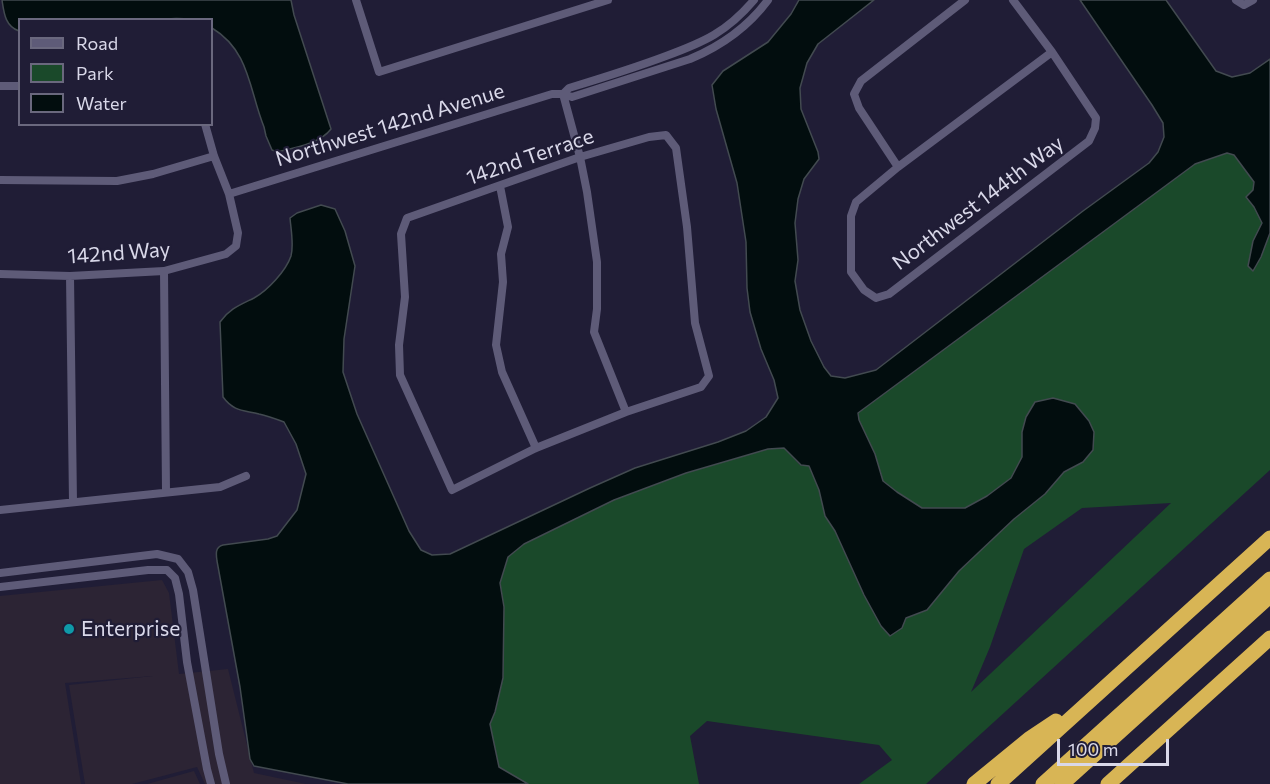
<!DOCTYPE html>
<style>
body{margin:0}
#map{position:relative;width:1270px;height:784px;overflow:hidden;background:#201d36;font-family:Commissioner,sans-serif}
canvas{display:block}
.legend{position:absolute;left:18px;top:18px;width:195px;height:108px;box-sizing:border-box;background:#201d36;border:2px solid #6a687e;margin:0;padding:8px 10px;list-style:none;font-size:18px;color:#d9d8e9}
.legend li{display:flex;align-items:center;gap:12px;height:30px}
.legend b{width:30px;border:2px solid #6a687e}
.scale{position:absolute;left:1057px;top:739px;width:112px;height:27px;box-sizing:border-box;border:3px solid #d9d8e9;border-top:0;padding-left:8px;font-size:18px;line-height:21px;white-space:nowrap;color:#d9d8e9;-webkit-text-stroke:4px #201d36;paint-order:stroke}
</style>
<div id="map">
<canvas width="1270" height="784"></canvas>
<ul class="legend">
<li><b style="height:8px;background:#5e5b78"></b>Road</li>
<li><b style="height:16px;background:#1a492a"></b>Park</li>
<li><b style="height:16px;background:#020d0e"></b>Water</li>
</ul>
<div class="scale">100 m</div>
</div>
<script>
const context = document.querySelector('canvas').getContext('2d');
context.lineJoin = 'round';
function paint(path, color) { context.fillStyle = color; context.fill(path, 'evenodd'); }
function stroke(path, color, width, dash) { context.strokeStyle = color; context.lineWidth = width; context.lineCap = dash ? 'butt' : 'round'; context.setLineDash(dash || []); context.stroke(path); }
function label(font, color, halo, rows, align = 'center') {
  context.font = font + ' Commissioner,sans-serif'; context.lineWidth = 4.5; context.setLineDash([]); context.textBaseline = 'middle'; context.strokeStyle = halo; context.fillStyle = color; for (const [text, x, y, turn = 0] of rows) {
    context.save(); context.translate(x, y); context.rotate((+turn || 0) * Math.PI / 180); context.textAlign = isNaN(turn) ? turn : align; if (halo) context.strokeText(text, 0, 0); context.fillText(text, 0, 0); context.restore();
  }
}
paint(new Path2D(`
 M162 580 169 593 179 674 228 669 254 773 306 784H205L197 767 132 784H85L69 685 153 676 65 683 81 784H0V596Z
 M194 771 200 784H147Z`), '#2c2434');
paint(new Path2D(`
 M1227 153 1234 155 1254 182 1253 190 1247 197 1254 207 1262 223 1259 229 1261 257 1270 233V470L926 784H859L892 760 879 745 707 721 690 736 699 784H528L499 767 490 724 495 712 503 678 504 607 500 583 508 557 524 544 614 500 686 473 768 449 784 448 800 465 809 466 819 490 825 516 835 531 864 595 906 618 927 610 959 571 1014 519 1045 494 1064 471 1083 462 1022 432V457L1011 478 987 496 965 508H922L897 492 883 481 875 454 859 420 858 413 1195 164ZM1171 503 971 692 990 647 1024 549 1082 508Z`), '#1a492a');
const water = new Path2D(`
 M2 0H291L294 15 331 129C320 144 293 148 277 152L272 150 266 136 264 127C249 90 250 51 212 28V20C193 20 176 16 157 20H20L19 31C5 26 4 13 2 0Z
 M799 0H874L818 44 807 63 800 88 801 109 818 152 819 159 804 179 798 199 795 223 798 260 795 281 800 310 811 341 824 367 831 376 845 378 876 370 1083 211 1149 163 1158 152 1164 137 1163 123 1152 105 1080 0H1166L1216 71 1232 77 1250 73 1270 59V233L1261 257 1253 271 1248 266 1253 241 1262 223 1254 207 1246 197 1253 190 1254 182 1234 155 1227 153 1195 164 858 413 859 420 875 454 883 481 897 492 922 508H965L987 496 1011 478 1022 457V432L1026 417 1035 402 1053 398 1075 404 1089 421 1094 432 1093 450 1083 462 1064 472 1045 494 1014 519 959 571 927 610 906 618 902 628 890 636 881 626 864 595 835 531 825 516 819 490 809 466 801 465 784 448 768 449 686 473 614 500 524 544 508 557 500 583 504 607 503 678 495 712 490 724 499 767 528 784H348L254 766 250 759 240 687 217 561C216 554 215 547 223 545L268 539 277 536 297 510 306 474 296 444 284 422C276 419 268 416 259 414 244 410 234 412 223 397L220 322C229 309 240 305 254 298 267 291 286 271 291 256 294 245 291 230 290 218L297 213 321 205 335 209 345 231 355 266 344 339 343 372 357 414 409 531 421 550 432 555 450 554 590 488 635 468 718 442 746 431 766 417 778 398 774 380 761 349 750 312 747 288 746 242 737 183 716 109 712 85 723 71 768 42 791 14Z`);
paint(water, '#020d0e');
stroke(water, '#424a50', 1.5);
stroke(new Path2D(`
 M356 0 379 72 608 0
 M965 0 861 81 854 94 859 108 898 167 856 202 851 216V272L864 290 876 298 889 294 1089 141 1095 128 1096 118 1052 52 1013 0
 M1236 0 1244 5 1253 0
 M0 86H20
 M563 94 580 157 587 192 597 262V309L594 332 626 412
 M563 94 569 88C602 78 634 68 666 56 704 42 727 32 754 0
 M666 135 676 148 687 227 695 323 709 376 701 387 626 412 536 448 452 490 400 375 399 345 405 297 401 234 407 218 580 157 649 137Z
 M898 167 1052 52
 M0 180 117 181 153 174 214 156
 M500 186 508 227 501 254 503 282 496 345 502 372 536 448
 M229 194 552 94H563L572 97 690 59C721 46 748 27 768 0
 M164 271 166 492
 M0 274 70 276 164 271 226 254 236 246 238 233 229 194 214 156 205 124
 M70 276 73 502
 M0 510 220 487 246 476
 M0 573 157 554 178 559 188 572 193 590 219 754 226 784
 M0 587 148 570H167L175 578 179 594 187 662 207 769 211 784`), '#5e5b78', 8);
stroke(new Path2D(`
 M974 784 1029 739 1056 721
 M998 784 1270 538
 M1043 784 1270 579
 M1062 784 1270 596
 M1108 784 1270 638`), '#d8b555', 15);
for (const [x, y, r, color] of [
 [69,629,6,"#0f9aa8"]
]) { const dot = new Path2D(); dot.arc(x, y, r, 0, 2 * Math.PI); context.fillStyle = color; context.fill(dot); stroke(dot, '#201d36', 2); }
label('21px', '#d9d8e9', '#201d36', [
 ["Northwest 142nd Avenue",390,125,-17],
 ["142nd Terrace",530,157,-19],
 ["Northwest 144th Way",978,203,-37],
 ["142nd Way",119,253,-4]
]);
label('21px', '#d9d8e9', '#201d36', [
 ["Enterprise",81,629]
], 'left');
</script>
